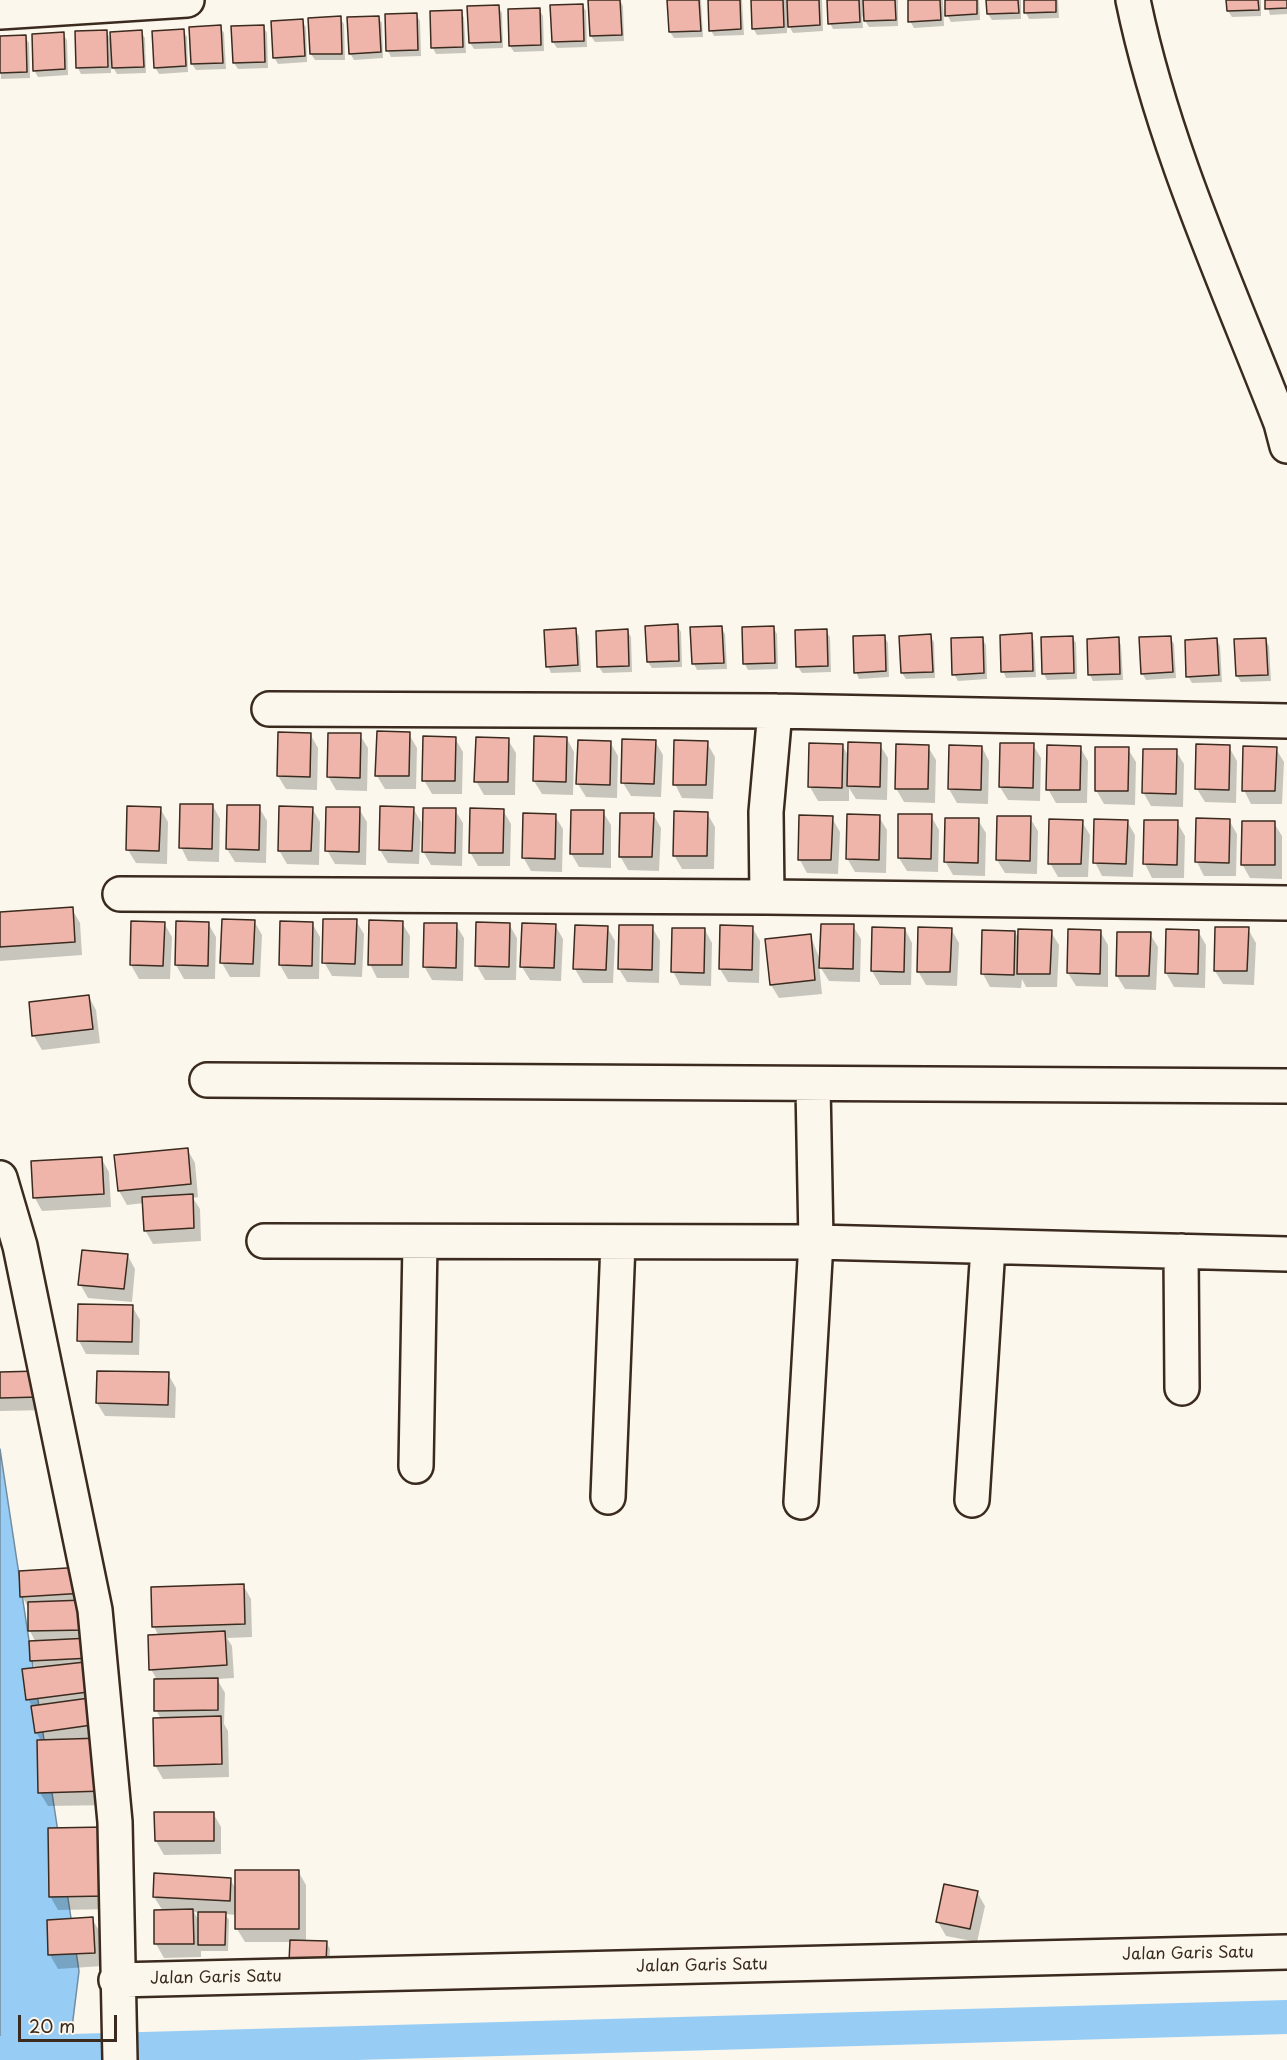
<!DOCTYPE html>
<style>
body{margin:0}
#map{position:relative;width:1287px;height:2060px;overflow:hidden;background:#fbf7ec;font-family:"Playpen Sans",sans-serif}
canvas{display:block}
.scale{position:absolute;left:18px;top:2015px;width:99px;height:27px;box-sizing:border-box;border:3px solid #3b2a1e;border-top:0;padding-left:8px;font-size:18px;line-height:21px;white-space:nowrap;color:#3b2a1e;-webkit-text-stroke:4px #fbf7ec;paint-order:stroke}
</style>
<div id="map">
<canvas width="1287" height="2060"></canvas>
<div class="scale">20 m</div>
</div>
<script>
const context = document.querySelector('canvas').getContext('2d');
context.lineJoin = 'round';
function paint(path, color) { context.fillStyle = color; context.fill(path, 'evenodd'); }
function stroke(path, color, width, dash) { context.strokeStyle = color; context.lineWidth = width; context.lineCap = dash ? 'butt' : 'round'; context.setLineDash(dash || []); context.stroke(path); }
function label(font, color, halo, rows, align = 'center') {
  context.font = font + ' "Playpen Sans",sans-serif'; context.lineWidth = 5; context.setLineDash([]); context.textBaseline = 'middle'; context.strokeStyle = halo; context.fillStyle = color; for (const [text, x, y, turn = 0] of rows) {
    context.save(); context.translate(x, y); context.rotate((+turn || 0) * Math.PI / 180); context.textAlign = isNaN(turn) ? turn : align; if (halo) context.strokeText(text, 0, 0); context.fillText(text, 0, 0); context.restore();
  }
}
const water = new Path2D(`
 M0 1449 79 1971 68 2060H0Z`);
paint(water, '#97cdf5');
stroke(water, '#728c9f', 1.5);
paint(new Path2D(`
 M607 0H620L623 6 624 41 595 42 591 36Z
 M669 0H701L703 37 674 38 670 32Z
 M710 0H742L744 35 714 36 711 30Z
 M753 0H787L789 3 788 0H822L823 31 793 33 787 22V33L757 35 753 28Z
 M829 0H898V26L869 27 862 16 863 28 833 29 830 23Z
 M909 0H943L944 26 914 28 910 21Z
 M946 0H979L980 20 951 22 947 15Z
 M988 0H1021V19L992 20 988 14Z
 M1025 0H1058L1059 18 1029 19 1026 13Z
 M1228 0H1261V16L1232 17 1228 11Z
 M1266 0H1287V14L1270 15Z
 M582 5 586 11 587 47 557 48 553 42Z
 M498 6 502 13 503 48 474 49 470 43Z
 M539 9 543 16 544 51 514 52 510 46Z
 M461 11 464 18 466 53 436 54 433 48Z
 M416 14 420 21 421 56 391 57 388 51Z
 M378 17 382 23 383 58 354 60 350 53Z
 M340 18 344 24 345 60H315L311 54 310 19Z
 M302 21 306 27 307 62 278 64 274 57Z
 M263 26 267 33 268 68 238 69 234 63Z
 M220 27 224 33 226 69 196 70 192 64Z
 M106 31 112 42 141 32 145 38 146 73 117 74 111 64V73L81 74 78 68Z
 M183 31 187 37 188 72 159 74 155 67Z
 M63 34 67 40 68 75 38 77 34 70Z
 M25 37 29 43 30 78 1 79 0 38Z
 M677 625 681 632 682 667 652 668 648 662Z
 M721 627 725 634 727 669 697 670 694 664Z
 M773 627 777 634 778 669 748 670 745 664Z
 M575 630 579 636 581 672 551 673 548 666Z
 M627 630 631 637 632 672 603 673 599 667Z
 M826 631 830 637 831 672 802 673 798 667Z
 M1031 635 1034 641 1036 677 1006 678 1003 671Z
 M884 636 888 643 889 677 859 679 856 672Z
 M930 636 934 642 935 678 906 679 902 673 900 638Z
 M1072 637 1076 643 1077 679 1047 680 1044 674Z
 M1170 637 1174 644 1176 678 1146 680 1142 673Z
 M982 638 986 645 987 679 958 681 954 674Z
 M1118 639 1121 645 1123 680 1093 681 1090 675Z
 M1217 640 1220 646 1222 682 1192 683 1188 676Z
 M1266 640 1269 646 1271 681 1241 682 1237 676Z
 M310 734 318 748 317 790 286 789 278 776Z
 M409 734 417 748 416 789H385L377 776Z
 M360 735 368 748 367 791 336 790 328 776Z
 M455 738 463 752 462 794H432L424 780Z
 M567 739 574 752 573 795 542 794 534 781Z
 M508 740 516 753 515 795H484L476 781Z
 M655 741 663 755 661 797 631 796 623 783Z
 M610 742 618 756 617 798 586 797 578 784Z
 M707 743 715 757 713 799 682 798 675 784Z
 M842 745 849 757 880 745 888 758 887 800 856 799 849 788V801H818L810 787Z
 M1033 745 1041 758 1040 801 1008 800 1000 787Z
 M928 747 936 760 935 803 904 802 896 788Z
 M950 747H982L989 761 988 804 957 803 949 789Z
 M1080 747 1088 761 1087 803H1056L1048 789Z
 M1229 747 1237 761 1236 803 1205 802 1197 789Z
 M1128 749 1136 762 1135 805 1104 804 1096 790Z
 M1276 749 1284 762 1282 804H1251L1244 790Z
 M1176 751 1184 764 1183 807 1151 806 1143 792Z
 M213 806 220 819 219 862 188 861 181 847Z
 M259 807 267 821 266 863 235 862 227 849Z
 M160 808 168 822 167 864 136 863 128 850Z
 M312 808 320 822 319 865 287 864 279 850Z
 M413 808 421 822 419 864 388 863 380 850Z
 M359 809 367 822 366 865 335 864 327 850Z
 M455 810 463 823 462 866 431 865 423 851Z
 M503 810 511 824 510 866H478L470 852Z
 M603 812 611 825V868L579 867 571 853Z
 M707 813 715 827 714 869H682L674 855Z
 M653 814 661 828 659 871 628 870 620 856Z
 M555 816 563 829 562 872 531 871 523 857Z
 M931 816 939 830 938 872 907 871 899 858Z
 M879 817 887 830 886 873 855 872 847 858Z
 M832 818 840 832 838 874 807 873 800 860Z
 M1030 818 1038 831 1037 874 1005 873 997 860Z
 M1198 819 1229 820 1237 834 1236 876H1204L1197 862Z
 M978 820 986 833 985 876 953 875 945 861Z
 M1127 821 1135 835 1133 877 1102 876 1095 862Z
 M1082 822 1090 835 1088 877H1058L1050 863Z
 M1177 822 1185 836 1184 878H1152L1145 864Z
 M1274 823 1282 836V879L1250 878 1242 864Z
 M72 909 80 923 82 955 0 961V914Z
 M254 921 262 935 260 977H230L222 963Z
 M356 921 364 934 362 977 332 976 324 962Z
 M132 923H164L172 937 170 979H139L131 965Z
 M208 923 216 937 215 979H184L176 965Z
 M312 923 320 937 319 979H288L280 965Z
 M402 923 410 936 409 978H377L370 964Z
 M509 924 517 938 516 980H485L477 966Z
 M456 925 464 938 463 981 432 980 424 966Z
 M555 925 563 939 561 981 530 980 522 967Z
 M853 926 861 939 860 982 829 981 819 965 822 994 779 998 771 985 810 935 821 962Z
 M576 927H607L615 941 613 983H583L575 969Z
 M652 927 660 941 659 983 627 982 619 969Z
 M752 927 760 941 759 983 728 982 720 969Z
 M873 928 905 929 912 943 911 985H880L872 971Z
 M951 929 959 943 957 986 926 985 918 971Z
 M1248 929 1256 943 1254 985 1223 984 1215 971Z
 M705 930 712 943 711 986 680 985 673 971Z
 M1100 931 1108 945V987L1076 986 1068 973Z
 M1198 931 1206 945 1205 988 1174 987 1166 973Z
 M1015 932 1019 940 1051 932 1059 945 1057 987H1026L1022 979 1021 988 990 987 983 974Z
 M1150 934 1158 947 1156 990 1125 989 1117 976Z
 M89 997 96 1010 100 1043 42 1050 34 1036 30 1003Z
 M187 1149 195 1163 198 1197 193 1198 200 1209 201 1241 153 1244 145 1230 144 1203 127 1205 119 1191 115 1156Z
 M101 1158 109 1172 111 1207 42 1211 35 1198Z
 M128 1256 135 1269 132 1302 88 1298 80 1284Z
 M132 1306 140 1320 139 1355 86 1354 79 1341Z
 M38 1373 47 1410 0 1411V1374Z
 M168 1374 176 1388 175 1418 105 1416 97 1403Z
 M82 1568 111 1805 48 1806 40 1793 41 1741 36 1732 33 1708 28 1699 36 1669 32 1661 36 1643 30 1631 29 1609 22 1596Z
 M243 1585 251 1599 252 1637 227 1638 232 1646 234 1678 217 1679 225 1693 224 1724 228 1731 229 1777 163 1779 155 1765 161 1719 156 1710 157 1680 151 1669 159 1636 154 1627Z
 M213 1813 221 1827V1854L164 1855 156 1841V1814Z
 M50 1829 114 1909 58 1910 50 1896Z
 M298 1871 306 1885V1942H326L330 1949 329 1969 291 1942H245L237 1929V1915L225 1914 229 1920 228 1951H201V1957L164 1958 156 1944 163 1911 154 1897 230 1879 237 1891ZM194 1912 200 1913V1923Z
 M977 1892 985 1906 977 1942 946 1936 938 1922Z
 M92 1919 100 1932 102 1966 58 1969 50 1955 48 1922Z`), '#0003');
stroke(new Path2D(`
 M0 2053 1287 2017`), '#97cdf5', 34);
const building = new Path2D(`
 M588 0H620L622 35 590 36Z
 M667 0H699L701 31 669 32Z
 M708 0H740L741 29 709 31Z
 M751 0H783L784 27 752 29Z
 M787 0H819L820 25 788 27Z
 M827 0H859L860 22 828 24Z
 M863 0H895L896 20 864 21Z
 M908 0H940L941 20 908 22Z
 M945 0H977V14L945 16Z
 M986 0H1018L1019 13 987 14Z
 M1024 0H1056V12L1024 13Z
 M1226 0H1258L1259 10 1227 11Z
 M1265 0H1287V8L1265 9Z
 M583 4 584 41 552 42 550 5Z
 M499 5 501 42 469 43 467 6Z
 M540 8 541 45 509 46 508 9Z
 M462 10 463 47 431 48 430 11Z
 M417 13 418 50 386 51 385 14Z
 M341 16 342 54H310L308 18Z
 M379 16 381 52 349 54 347 17Z
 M303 19 305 56 273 58 271 21Z
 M221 25 223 63 191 64 189 27Z
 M264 25 265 62 233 63 231 26Z
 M184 29 186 66 154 68 152 31Z
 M107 30 108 67 76 68 75 31Z
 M142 30 144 67 112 68 110 32Z
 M64 32 65 69 33 71 32 34Z
 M26 35 27 72 0 73V36Z
 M678 624 679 661 647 662 645 626Z
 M722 626 724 663 692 664 690 627Z
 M774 626 775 663 743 664 742 627Z
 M576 628 578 665 546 667 544 630Z
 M628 629 629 666 597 667 596 631Z
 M827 629 828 666 796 667 795 630Z
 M1032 633 1033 671 1001 672 1000 635Z
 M931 634 933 672 901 673 899 636Z
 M885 635 886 671 854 673 853 636Z
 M1073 636 1074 673 1042 674 1041 637Z
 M1171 636 1173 672 1141 674 1139 637Z
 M983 637 984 673 952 675 951 638Z
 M1119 637 1120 674 1088 675 1087 639Z
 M1217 638 1219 675 1186 677 1185 640Z
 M1266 638 1268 675 1236 676 1234 639Z
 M377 731 410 732 409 776H375Z
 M278 732 311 733 310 777 277 776Z
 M328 733H361L360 778 327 777Z
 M423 736 456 737 455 781H422Z
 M534 736 567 737 566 782 533 781Z
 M476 737 509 738 508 782H474Z
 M622 739 656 740 654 784 621 783Z
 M578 740 611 741 610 785 576 784Z
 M674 740 708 741 706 785H673Z
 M848 742 881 743 880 787 847 786Z
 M809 743 843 744 842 788 808 787Z
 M1000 743H1034L1033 788 999 787Z
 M896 744 929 745 928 789H895Z
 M1196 744 1230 745 1229 790 1195 789Z
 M949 745 982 746 981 790 948 789Z
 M1047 745 1081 746 1080 790H1046Z
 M1243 746 1277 747 1275 791H1242Z
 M1095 747H1129L1128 791H1095Z
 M1143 749H1177L1176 794 1142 793Z
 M180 804H213L212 849 179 848Z
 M227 805H260L259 850 226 849Z
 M127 806 161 807 159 851 126 850Z
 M279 806 313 807 311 851H278Z
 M380 806 414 807 412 851 379 850Z
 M326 807H360L359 852 325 851Z
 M423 808H456L455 853 422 852Z
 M470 808 504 809 503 853H469Z
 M571 810H604L603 854H570Z
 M674 811 708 812 707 856H673Z
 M523 813 556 814 555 859 522 858Z
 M620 813H654L652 857H619Z
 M847 814 880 815 879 860 846 859Z
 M898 814H932L931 859 898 858Z
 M799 815 833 816 831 860H798Z
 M997 816H1031L1030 861 996 860Z
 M945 818H979L978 863 944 862Z
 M1196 818 1230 819 1229 863 1195 862Z
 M1049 819 1083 820 1081 864H1048Z
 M1094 819 1128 820 1126 864 1093 863Z
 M1144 820H1178L1177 865 1143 864Z
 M1242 821H1275V865H1241Z
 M73 907 75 942 0 947V912Z
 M222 919 255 920 253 964 220 963Z
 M323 919H357L355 964 322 963Z
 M369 920 403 921 402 965H368Z
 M131 921 165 922 163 966 130 965Z
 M176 921 209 922 208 966 175 965Z
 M280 921 313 922 312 966 279 965Z
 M476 922 510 923 509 967 475 966Z
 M424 923H457L456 968 423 967Z
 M522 923 556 924 554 968 520 967Z
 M821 924H854L853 969 819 968Z
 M575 925 608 926 606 970 573 969Z
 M619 925H653L652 970 618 969Z
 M720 925 753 926 752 970 719 969Z
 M872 927 905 928 904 972 871 971Z
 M918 927 952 928 950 972H917Z
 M1215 927H1249L1247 971H1214Z
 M672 928H705L704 973 671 972Z
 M1018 929 1052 930 1050 974H1017Z
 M1068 929 1101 930 1100 974 1067 973Z
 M1166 929 1199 930 1198 974 1165 973Z
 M982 930 1015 931 1014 975 981 974Z
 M1117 932H1151L1149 976H1116Z
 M811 934 815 980 770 985 765 939Z
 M89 995 93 1029 32 1036 29 1002Z
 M188 1148 191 1184 118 1191 114 1155Z
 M102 1157 104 1194 33 1198 31 1161Z
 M193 1194 194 1228 144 1231 142 1197Z
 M82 1250 128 1254 124 1289 78 1285Z
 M78 1304 133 1305 132 1342 77 1341Z
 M39 1371 40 1397 0 1398V1372Z
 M97 1371 169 1372 168 1405 96 1403Z
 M83 1567 85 1593 20 1597 19 1571Z
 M244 1584 245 1624 152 1627 151 1587Z
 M85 1600 86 1630 28 1631V1602Z
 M225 1631 227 1665 149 1670 148 1635Z
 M90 1638 92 1658 30 1661 29 1641Z
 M85 1662 88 1692 26 1700 22 1669Z
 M218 1678V1710L154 1711V1679Z
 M89 1698 92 1725 35 1733 31 1706Z
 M221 1716 222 1764 154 1766 153 1718Z
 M102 1738 104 1791 38 1793 37 1740Z
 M154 1812H214V1841H155Z
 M106 1827 107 1896 49 1897 48 1828Z
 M235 1870H299V1929H235Z
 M154 1873 231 1878 230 1901 153 1897Z
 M944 1884 978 1891 970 1929 936 1922Z
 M193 1909 194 1944H154V1910Z
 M198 1912H226L225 1945H198Z
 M93 1917 95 1953 48 1955 47 1920Z
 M290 1940 327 1941 326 1963 289 1962Z`);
paint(building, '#efb5ab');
stroke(building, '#3b2a1e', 1.5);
const minor = new Path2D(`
 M1133 0C1163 146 1227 284 1281 423L1287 446
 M0 12 187 0
 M269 709 775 711 1287 721
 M120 894 767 897 1287 903
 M767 897 766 812 775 711
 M207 1080 1287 1086
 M0 1178 20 1246 95 1610 115 1822 120 2060
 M264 1241 816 1242 1287 1254
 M1181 1251 1182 1388
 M416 1466 420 1243
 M608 1497 618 1243
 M972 1500 988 1247
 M801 1502 816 1242 813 1086
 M116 1980 1287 1952`);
stroke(minor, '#3b2a1e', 38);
stroke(minor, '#fbf7ec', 33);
label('16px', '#3b2a1e', '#fbf7ec', [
 ["Jalan Garis Satu",1188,1954,-1],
 ["Jalan Garis Satu",702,1966,-1],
 ["Jalan Garis Satu",216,1978,-1]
]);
</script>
